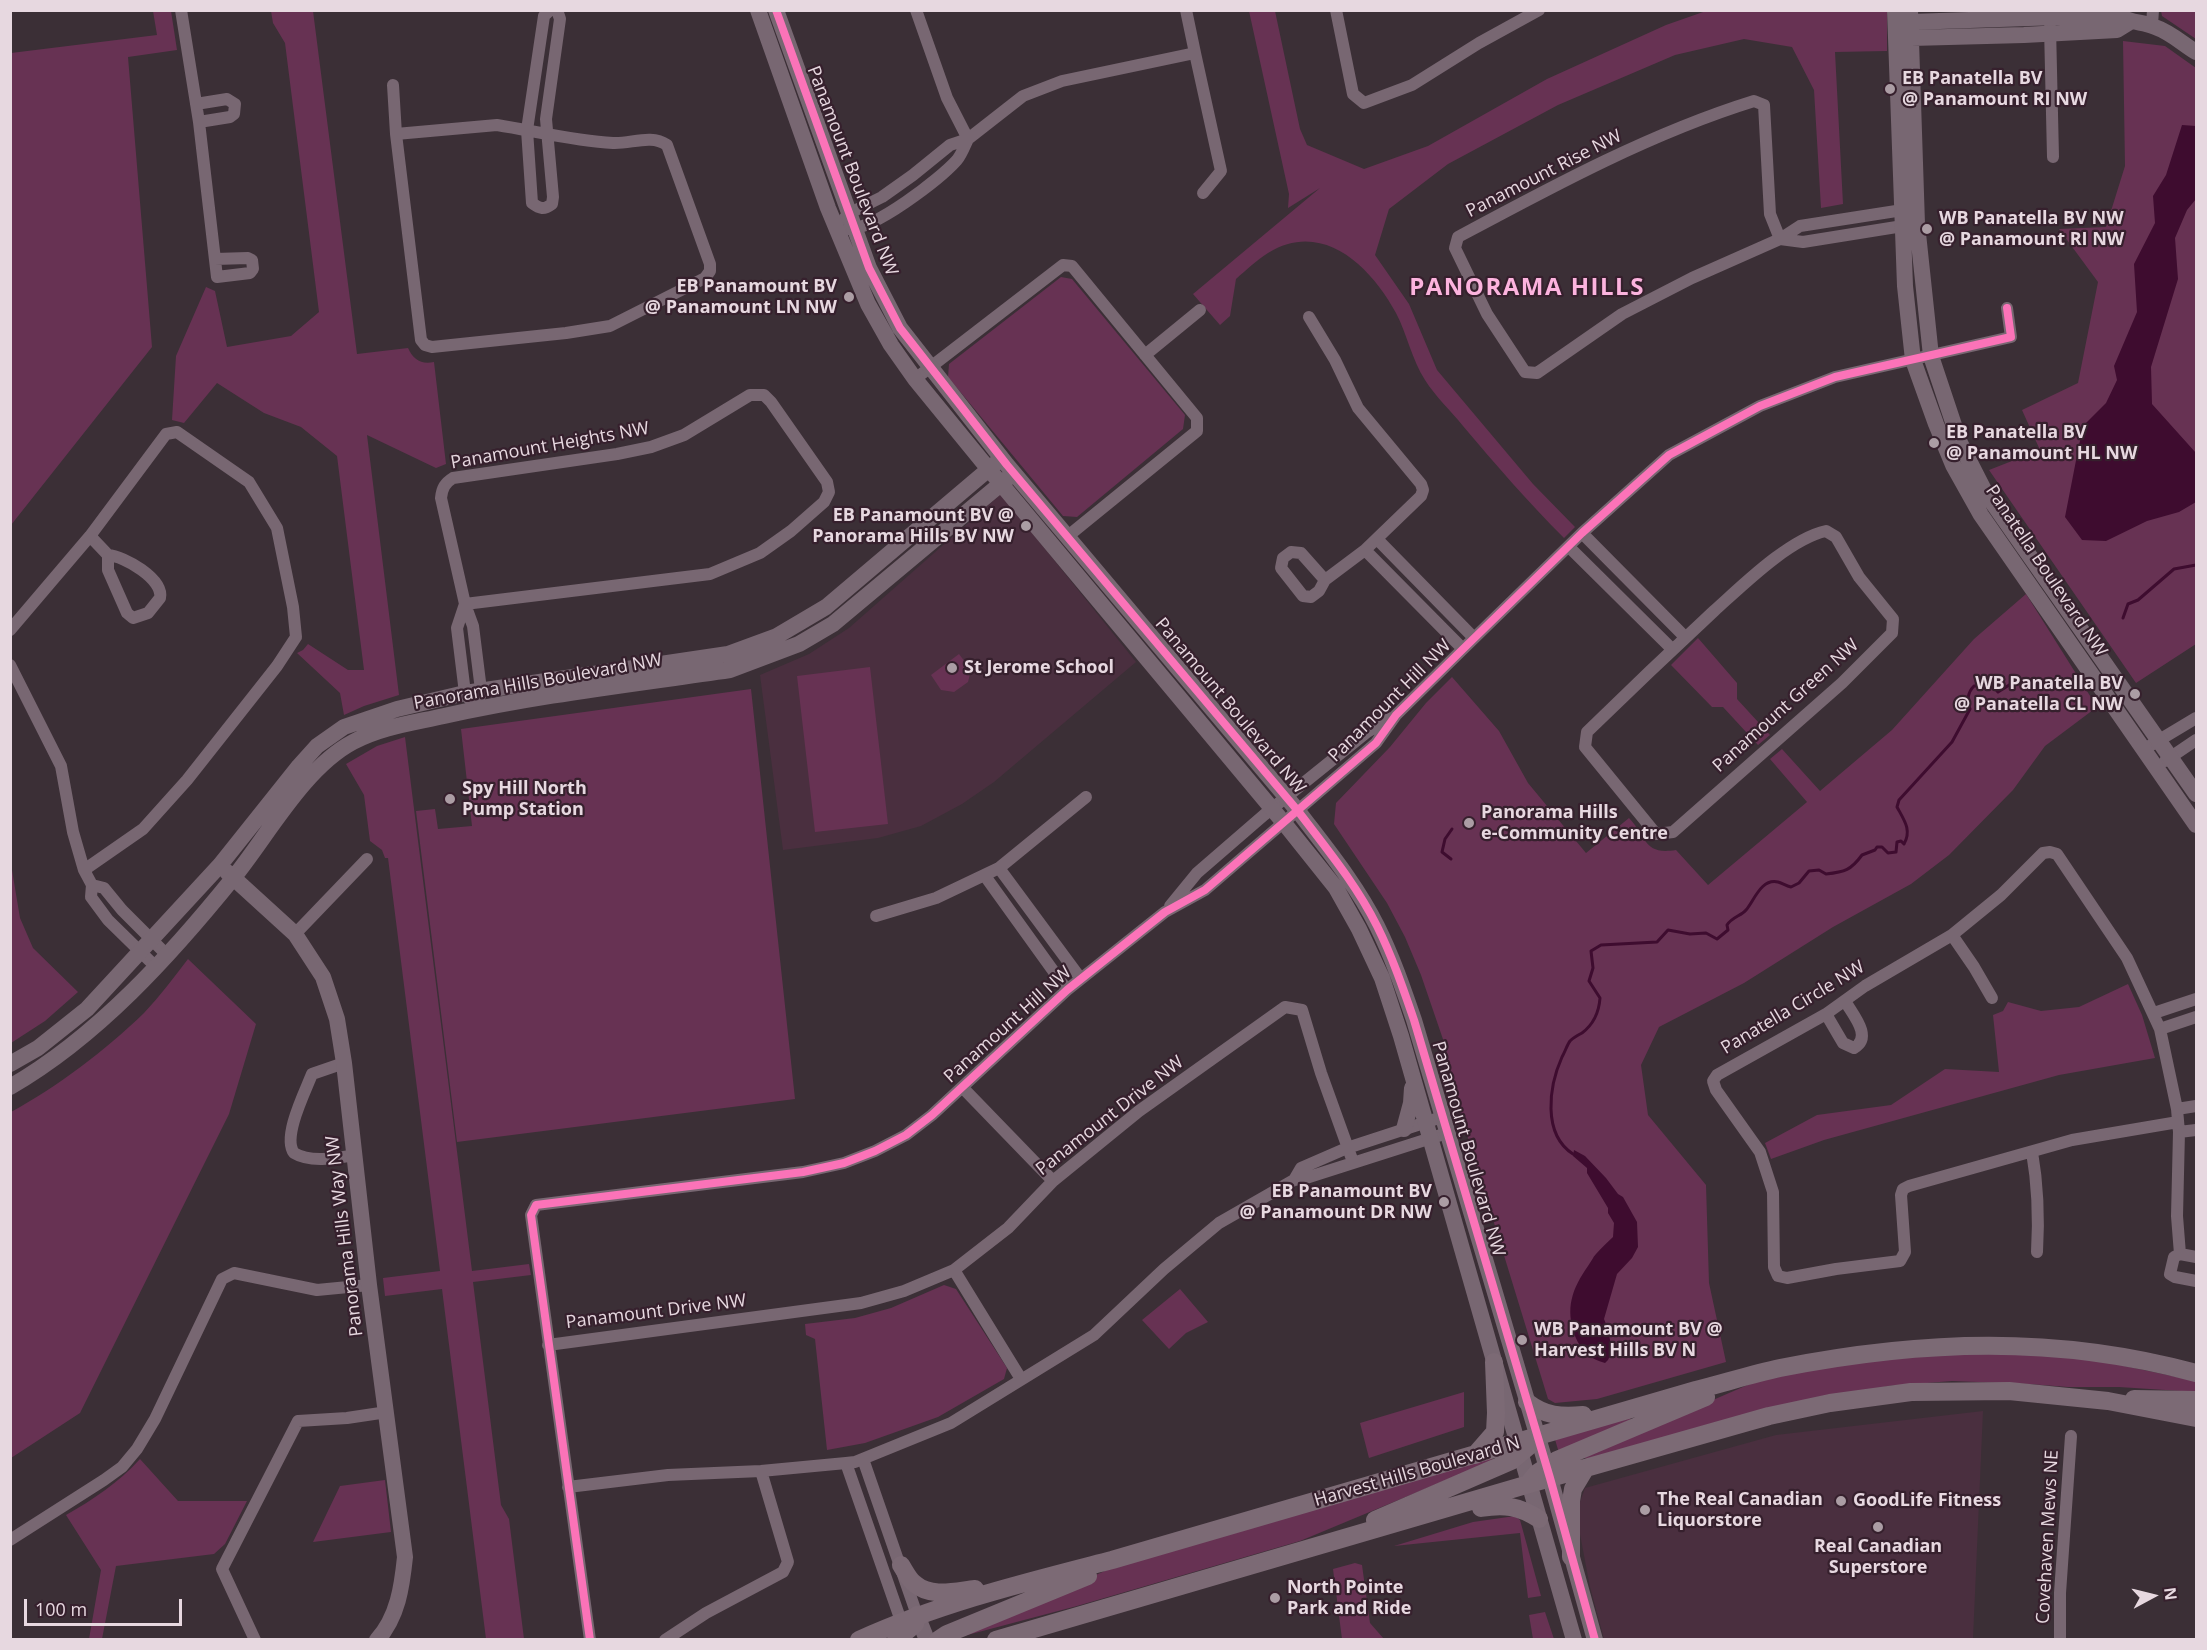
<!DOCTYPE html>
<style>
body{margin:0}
#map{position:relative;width:2207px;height:1650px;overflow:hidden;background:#3b2f36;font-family:"Open Sans",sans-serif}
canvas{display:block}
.frame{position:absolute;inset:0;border:12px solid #e7d8e0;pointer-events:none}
.north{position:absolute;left:2123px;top:1566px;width:60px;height:60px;-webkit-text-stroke:4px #36202d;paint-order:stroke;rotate:83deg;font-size:16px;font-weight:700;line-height:24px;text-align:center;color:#e7d8e0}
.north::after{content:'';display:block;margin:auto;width:21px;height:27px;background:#e7d8e0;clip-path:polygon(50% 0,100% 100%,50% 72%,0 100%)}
.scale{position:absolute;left:24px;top:1599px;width:158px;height:27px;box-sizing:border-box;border:3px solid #e7d8e0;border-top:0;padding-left:8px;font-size:18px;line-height:21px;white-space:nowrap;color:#e7d8e0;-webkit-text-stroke:4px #36202d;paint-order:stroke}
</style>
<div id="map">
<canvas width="2207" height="1650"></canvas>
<div class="frame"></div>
<div class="north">N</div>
<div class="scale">100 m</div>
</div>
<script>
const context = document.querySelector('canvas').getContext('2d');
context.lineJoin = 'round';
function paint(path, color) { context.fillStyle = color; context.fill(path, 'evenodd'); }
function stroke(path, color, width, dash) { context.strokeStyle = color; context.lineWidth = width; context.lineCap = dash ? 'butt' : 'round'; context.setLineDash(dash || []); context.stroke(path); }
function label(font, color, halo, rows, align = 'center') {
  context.font = font + ' "Open Sans",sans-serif'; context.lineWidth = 4.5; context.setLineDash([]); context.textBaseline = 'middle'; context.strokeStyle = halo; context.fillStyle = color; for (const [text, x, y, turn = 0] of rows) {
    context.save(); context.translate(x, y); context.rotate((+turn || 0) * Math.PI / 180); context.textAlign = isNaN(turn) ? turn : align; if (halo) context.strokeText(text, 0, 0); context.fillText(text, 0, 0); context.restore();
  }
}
paint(new Path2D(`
 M1001 494 1136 662 994 782 962 804 921 826 878 838 783 850 760 675 809 654 849 628Z
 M1983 1411 1973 1639H1604L1590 1587 1576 1513 1585 1488 1776 1435Z`), '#4a2f3f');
paint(new Path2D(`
 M153 11H171L177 50 128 57 152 347 11 525V53L157 35Z
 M271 11H313L357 354 408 348C413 359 421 365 434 362L446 464 436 468 367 435 399 695 364 706 344 715 340 693 297 653 303 650 308 644 348 670H364L337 456 301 427 264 413 217 383 184 423 172 420 176 356 206 287 215 291 227 347 291 336 319 312 285 43 273 23Z
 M1249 11H1275L1300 129 1307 145 1364 169 1428 146 1547 79 1666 25 1706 11H1887V51L1835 52 1843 204 1821 208 1814 90 1792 47 1744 39 1675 55 1558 105 1448 164 1389 209 1375 255 1409 304 1437 370 1533 484 1575 527 1564 538C1528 502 1496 465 1463 426 1451 411 1435 396 1425 380 1412 360 1407 334 1396 313 1371 267 1323 219 1268 253 1257 260 1246 270 1236 279L1230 316 1220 325 1193 294 1320 188 1288 208 1289 194Z
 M2161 11H2196V39L2162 16Z
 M2123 41 2165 46 2196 68V644L2136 683 1989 470 2040 450 2022 410 2078 383 2098 282 2059 229 2106 227 2125 166Z
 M1061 277 1072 279 1185 415 1183 429 1077 517 1063 516 948 377 949 364Z
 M2026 594 2097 707 2045 746 2013 790 1949 855 1911 884 1833 927 1744 983 1659 1027 1641 1065 1648 1115 1706 1185 1709 1283 1726 1362 1597 1399 1555 1403 1548 1399 1442 1053 1447 1051 1421 975 1405 937 1387 903 1334 824 1336 803 1390 747 1426 703 1452 677 1499 731 1528 783 1586 853 1629 818C1648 838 1643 855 1676 850L1708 885 1807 802 1770 759 1782 749 1820 791 1892 730 1974 639Z
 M1698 638 1737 683V699L1770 735 1758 745 1723 707H1712L1671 665Z
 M959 654 971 670 968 682 954 692 941 690 931 675Z
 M870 667 888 824 815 832 797 676Z
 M751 689 795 1099 457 1142 416 811 435 809 438 829 472 826 461 729Z
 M405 737 472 1271 529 1264 531 1275 473 1282 501 1505 509 1519 524 1639H486L442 1289 385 1296 383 1278 440 1271 388 858H385L382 850 370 841 364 795 346 764 377 746Z
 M11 864 20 918 33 948 78 992 45 1021 11 1043Z
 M188 959 256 1024 229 1114 80 1413 11 1458V1112C57 1087 106 1050 144 1013 160 996 174 977 188 959Z
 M2128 984 2142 1015 2155 1058 2059 1075 1824 1140 1771 1159 1765 1143 1817 1115 1891 1105 1945 1069 1999 1072 1993 1015 2003 1011 2008 1002 2041 1011 2079 1007Z
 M944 1285 956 1289 1007 1368 1004 1379 938 1417 865 1443 827 1450 815 1339 806 1335 805 1324 855 1318 891 1308Z
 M1180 1289 1208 1322 1186 1333 1169 1349 1142 1320Z
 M1929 1352 2063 1353 2196 1381V1392L2119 1387H2068L2029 1384 1952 1381 1888 1386 1586 1459 1584 1456 1759 1380 1853 1359Z
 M1464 1392V1427L1369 1458 1360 1423Z
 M1631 1416 1630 1420 1559 1453 1554 1436Z
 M1491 1455 1492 1461 1300 1541 1077 1606 956 1638 1118 1565Z
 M140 1459 178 1501H247L225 1544 214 1554 116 1566 102 1639H89L101 1570 66 1515C94 1499 118 1483 140 1459Z
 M385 1480 391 1532 313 1542 340 1486Z
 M1515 1516 1520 1520 1541 1596 1528 1598 1520 1533 1394 1546 1473 1522Z
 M1355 1563 1362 1565 1370 1623 1384 1639H1342L1333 1569Z
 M1545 1612 1554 1639H1533L1529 1615Z`), '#673253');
paint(new Path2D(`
 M2182 125 2196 126V199L2187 210 2175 238 2178 279 2151 367 2152 404 2196 453V502L2179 512 2147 521 2106 541 2082 540 2065 517 2079 445 2084 425 2106 403 2117 380 2114 366 2137 312 2134 264 2155 223 2153 196 2166 175Z
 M1574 1150 1585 1156 1606 1178 1618 1194 1623 1197 1637 1222 1638 1247 1632 1258 1617 1274 1604 1319 1608 1329 1612 1351 1608 1360 1605 1363C1590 1359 1581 1351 1575 1336 1565 1308 1572 1289 1588 1266 1591 1262 1593 1257 1596 1254 1601 1248 1607 1243 1613 1237L1614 1223 1608 1213V1208L1587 1173V1168L1573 1156Z`), '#3e0c2f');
stroke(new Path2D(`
 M2123 618 2128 604 2138 600 2174 569 2196 565
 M1451 859 1442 852 1445 839 1452 829
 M1573 1154C1542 1134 1549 1086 1562 1057 1565 1052 1567 1045 1570 1041 1573 1038 1578 1035 1582 1033 1594 1024 1599 1012 1600 998L1589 981 1593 968 1591 951 1601 945 1657 942 1668 930 1690 934 1706 933 1717 939 1728 930 1727 925C1732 917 1741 916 1746 910 1754 901 1761 878 1778 882 1782 883 1786 886 1791 887L1799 883 1809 871 1819 870 1826 874C1845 872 1851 870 1862 855L1875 850 1877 847H1882L1888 853 1896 852 1897 842 1901 841 1904 844C1912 830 1904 820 1897 807L1899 800 1952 742 1970 709C1966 701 1968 692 1974 686L1992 685 1998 692 2014 682 2025 681`), '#3e0c2f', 3);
stroke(new Path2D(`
 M181 10 199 122 217 277 250 273 253 269 252 260 248 258 215 259
 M550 10 544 16 527 130 532 203C540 209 544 210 552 204L553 197 546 119 560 19 557 10
 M916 10 947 98 968 139
 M1336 10 1353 94 1364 103 1412 85 1479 43 1539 10
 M2152 25 2153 10
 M2050 27 2053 157
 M1195 53 1221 171 1203 193
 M393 85 396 134
 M196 104 227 99 235 104 234 114 230 117 199 122
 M497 125C535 131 574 141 613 143 631 144 651 134 667 145L710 264V271L705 278 610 326 566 333 432 347 425 345 421 340 396 134Z
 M844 219 848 214 882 197 913 175 950 145 968 139 1023 96 1062 81 1195 53 1186 10
 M848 229C874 230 940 179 957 160 962 154 965 145 968 139
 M1780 239 1770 214 1764 105 1754 101C1651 133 1553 186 1458 237L1455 248 1487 314 1525 372 1537 373 1622 314 1692 278 1780 239 1800 226 1909 209
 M1780 239 1803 242 1909 225
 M1309 317 1335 360 1358 408 1421 484 1423 490 1421 496 1365 550 1325 580 1319 591 1311 597 1303 596 1281 568 1283 558 1291 552 1301 553 1325 580
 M1145 355 1200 310
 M915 379 1063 265 1072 266 1197 418V431L1068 536
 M1826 531 1836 537 1859 577 1893 619 1892 633 1842 683 1673 832 1656 834 1585 747 1587 732C1629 691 1671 651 1714 611 1742 586 1789 539 1826 531Z
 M1582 533 1685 637
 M90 536 108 555
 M1377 539 1474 638
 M1569 547 1672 649
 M1365 550 1463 649
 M108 555C124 556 164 579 160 598L148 613 133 618 127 613 108 570Z
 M465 604 710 574 760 553 791 531 824 502 829 492 827 482 771 402 764 395H750L684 435 651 447 617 454 453 478C445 483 442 488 441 498L465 604 473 626 481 690 477 708
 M465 604 457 628 465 693 469 699
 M10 630 90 536 166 434 177 432 249 482 277 528 293 607 296 637 277 666 187 780 143 829 84 870
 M10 665 61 766 73 832 84 870 92 885 91 897 108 920 156 967
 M2151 745 2196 718
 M2165 761 2196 740
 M999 868 1081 979
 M985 876 1067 990
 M92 885 104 888 122 910 166 954
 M1170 906 1197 873 1264 815 1367 732 1391 718
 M876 916 936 898 999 868 1086 797
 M295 934 367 859
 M1952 935 1974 967 1992 998
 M2154 1013 2196 999
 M1826 1014 1843 1043 1854 1048C1873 1037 1853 1015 1845 1001
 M2160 1029 2196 1017
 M344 1063 312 1074C305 1092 282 1137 294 1153 310 1163 337 1158 355 1155
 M962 1087 1053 1181
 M2177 1109 2196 1106
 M2178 1122 2072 1140 1909 1186 1903 1189 1901 1195 1905 1252 1900 1261 1836 1269 1787 1278 1778 1276 1774 1267 1773 1192 1760 1152 1716 1090 1713 1081 1717 1075 1826 1014 1865 986 1952 935 2001 895 2043 853 2050 852 2057 854 2127 958 2160 1029 2177 1109 2179 1132 2177 1216 2180 1254
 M2179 1132 2196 1130
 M2032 1152C2038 1186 2039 1218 2037 1252
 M1294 1180 1301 1168 1347 1148 1442 1117
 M2196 1257 2180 1254 2174 1257 2170 1274 2175 1277 2196 1281
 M954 1270 1021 1379
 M548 1345 861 1303 904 1291 954 1270 1008 1228 1053 1181 1139 1111 1285 1007 1302 1010 1321 1073 1353 1162
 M863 1459 917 1615
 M846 1463 901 1621
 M568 1487 668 1475 761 1471 846 1463 855 1462 951 1423 1094 1335 1164 1269 1219 1223 1294 1180 1306 1178 1447 1133
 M10 1540 104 1480 122 1467 137 1449 155 1419 222 1279 234 1273 317 1290 369 1285
 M255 1640 222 1569 298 1421 347 1418 387 1412
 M590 1640 531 1215 536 1205 803 1172 844 1163 875 1151 906 1135 932 1115 1067 990 1165 912 1205 890 1376 743 1396 715 1463 649 1582 533 1669 455 1760 406 1835 377 2011 337 2007 308
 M665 1640 706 1613 783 1572 788 1562 761 1471
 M2060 1640V1593L2071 1436`), '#786772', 12);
stroke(new Path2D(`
 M758 10 828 208 868 304 891 345 915 379 982 461 1284 823 1336 888 1359 929 1382 978 1401 1036 1574 1640
 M776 10 869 268 900 328 1007 465 1298 811C1326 848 1356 884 1377 926 1392 956 1403 988 1414 1020L1550 1478 1595 1640
 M1895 10 1905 286 1913 360 1936 424 1953 465 1981 515 2196 825
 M1910 10 1917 224 1931 356 1960 443 1985 492 2196 794
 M1902 28 1910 22 2118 15C2133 24 2141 21 2155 27 2170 32 2183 44 2196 52
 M1903 34 1911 38 2024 35 2117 30 2130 22
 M227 872 295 934 323 977 337 1019 344 1063 369 1285 405 1557C402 1586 398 1617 377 1640
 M10 1064 38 1048 87 1009 220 865 299 766 317 746 344 727 397 709 465 693 728 654 777 636 826 607 996 463
 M10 1087C97 1037 171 955 234 877 268 835 304 768 353 742 381 727 413 723 444 716 538 695 635 684 730 670L799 644 833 624 1009 477
 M1404 1129 1411 1103 1412 1088
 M917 1615 927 1640`), '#786772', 16);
stroke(new Path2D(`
 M2134 1399 2196 1400
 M1527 1402C1545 1416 1561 1417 1583 1415
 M1475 1455 1495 1432 1496 1413 1494 1362
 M1531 1480 1537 1473 1557 1460 1706 1397
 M1481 1508C1504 1504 1519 1506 1539 1519
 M1375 1520 1511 1461 1529 1446 1536 1438
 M1571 1557V1501L1573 1489 1585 1469
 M901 1565C905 1571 909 1580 915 1584 931 1598 956 1591 975 1589
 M859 1640C940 1603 1027 1582 1112 1560L1696 1390C1724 1383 1752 1374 1780 1368 1922 1340 2056 1335 2196 1373
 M896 1640 915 1624 917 1615
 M938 1640 947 1634 1088 1576
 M996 1640 1529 1484 1769 1416 1830 1403 1911 1392 2009 1391 2108 1401 2196 1418`), '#7c6a75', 18);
stroke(new Path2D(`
 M776 10 869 268 900 328 1007 465 1298 811C1326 848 1356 884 1377 926 1392 956 1403 988 1414 1020L1550 1478 1595 1640
 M590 1640 531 1215 536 1205 803 1172 844 1163 875 1151 906 1135 932 1115 1067 990 1165 912 1205 890 1376 743 1396 715 1463 649 1582 533 1669 455 1760 406 1835 377 2011 337 2007 308`), '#fb73b8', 8);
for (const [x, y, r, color] of [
 [1890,89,6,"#ab9da4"],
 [1927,229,6,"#ab9da4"],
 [849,297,6,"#ab9da4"],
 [1934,443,6,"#ab9da4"],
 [1026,526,6,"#ab9da4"],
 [952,668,6,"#ab9da4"],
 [2135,694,6,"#ab9da4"],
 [450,799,6,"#ab9da4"],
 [1469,823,6,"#ab9da4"],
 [1444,1202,6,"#ab9da4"],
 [1522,1340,6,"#ab9da4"],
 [1841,1501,6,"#ab9da4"],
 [1645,1510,6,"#ab9da4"],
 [1878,1527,6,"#ab9da4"],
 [1275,1598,6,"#ab9da4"]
]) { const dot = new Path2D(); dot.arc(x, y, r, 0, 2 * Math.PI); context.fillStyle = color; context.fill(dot); stroke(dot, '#36202d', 2); }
label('bold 18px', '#e7d8e0', '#36202d', [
 ["EB Panatella BV",1902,79],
 ["@ Panamount RI NW",1902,100],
 ["WB Panatella BV NW",1939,219],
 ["@ Panamount RI NW",1939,240],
 ["EB Panamount BV",837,287,"right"],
 ["@ Panamount LN NW",837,308,"right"],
 ["EB Panatella BV",1946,433],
 ["@ Panamount HL NW",1946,454],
 ["EB Panamount BV @",1014,516,"right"],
 ["Panorama Hills BV NW",1014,537,"right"],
 ["St Jerome School",964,668],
 ["WB Panatella BV",2123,684,"right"],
 ["@ Panatella CL NW",2123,705,"right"],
 ["Spy Hill North",462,789],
 ["Pump Station",462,810],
 ["Panorama Hills",1481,813],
 ["e-Community Centre",1481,834],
 ["EB Panamount BV",1432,1192,"right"],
 ["@ Panamount DR NW",1432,1213,"right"],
 ["WB Panamount BV @",1534,1330],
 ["Harvest Hills BV N",1534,1351],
 ["The Real Canadian",1657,1500],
 ["Liquorstore",1657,1521],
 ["GoodLife Fitness",1853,1501],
 ["Real Canadian",1878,1547,"center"],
 ["Superstore",1878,1568,"center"],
 ["North Pointe",1287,1588],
 ["Park and Ride",1287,1609]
], 'left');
label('18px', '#e7d8e0', '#36202d', [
 ["Panamount Boulevard NW",852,171,69],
 ["Panamount Rise NW",1544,174,-27],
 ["Panamount Heights NW",550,446,-10],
 ["Panatella Boulevard NW",2046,571,56],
 ["Panorama Hills Boulevard NW",538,682,-10],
 ["Panamount Hill NW",1390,701,-45],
 ["Panamount Boulevard NW",1230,706,50],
 ["Panamount Green NW",1786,706,-42],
 ["Panatella Circle NW",1793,1008,-31],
 ["Panamount Hill NW",1008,1025,-42],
 ["Panamount Drive NW",1110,1116,-38],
 ["Panamount Boulevard NW",1468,1149,74],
 ["Panorama Hills Way NW",345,1236,-97],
 ["Panamount Drive NW",656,1312,-7],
 ["Harvest Hills Boulevard N",1417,1472,-16],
 ["Covehaven Mews NE",2048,1537,-87]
]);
context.letterSpacing = '1.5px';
label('bold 24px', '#fcb3de', '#36202d', [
 ["PANORAMA HILLS",1527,288]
]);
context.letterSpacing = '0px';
</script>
